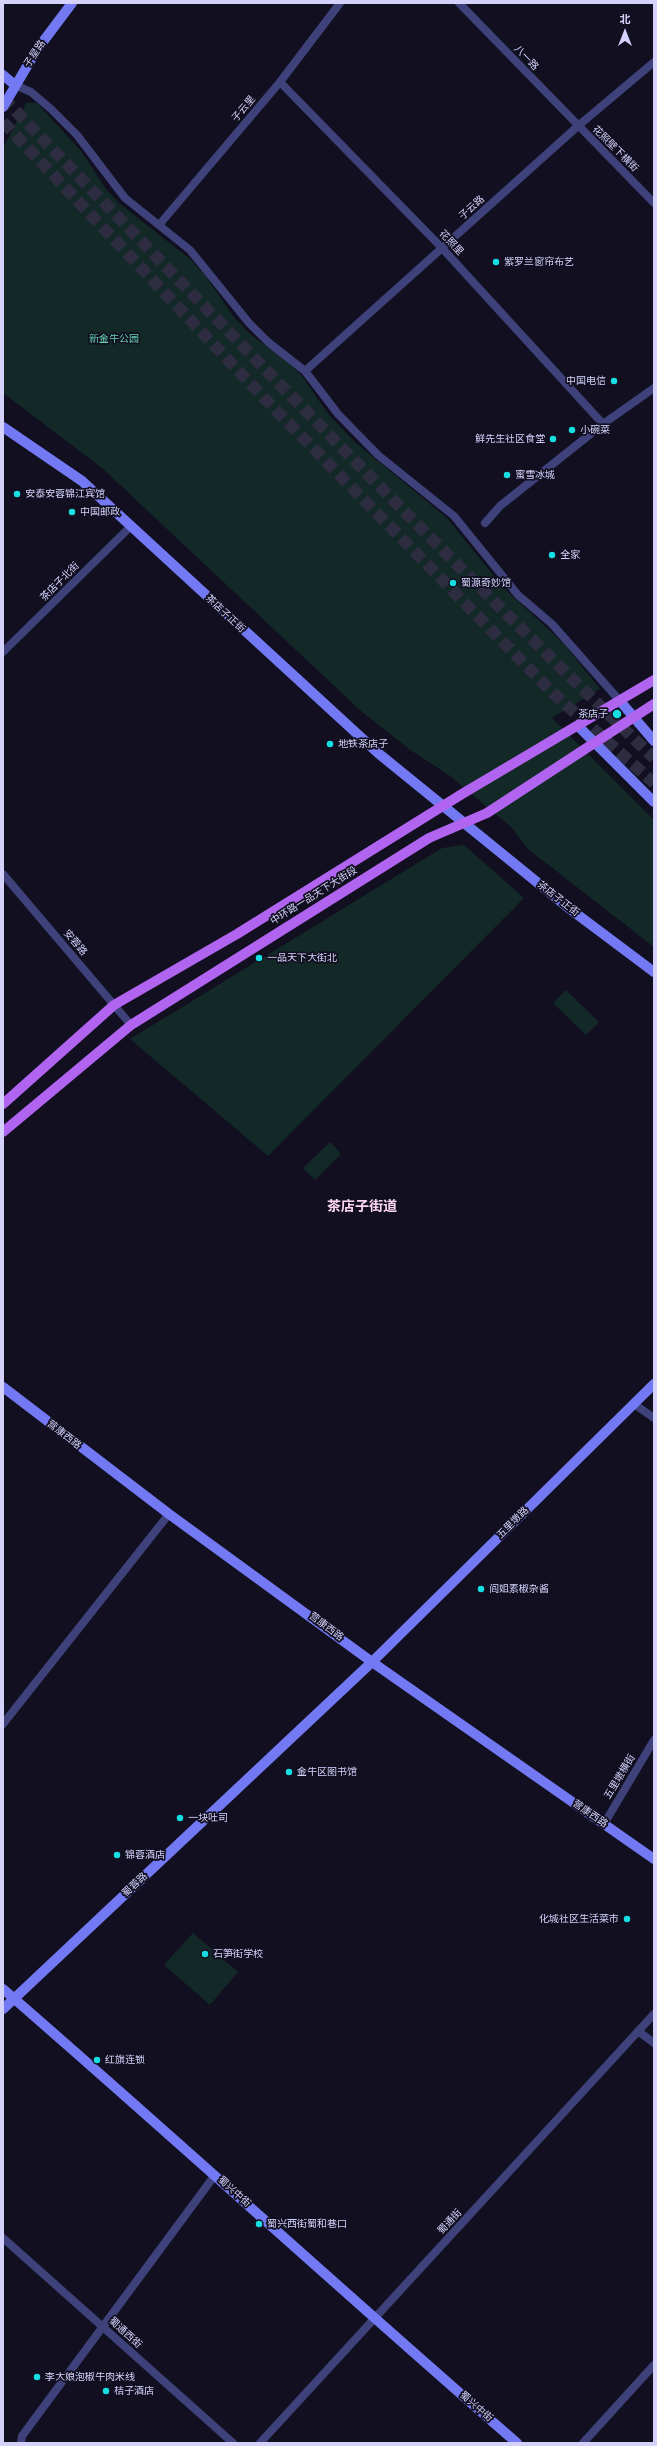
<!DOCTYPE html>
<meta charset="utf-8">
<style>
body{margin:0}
#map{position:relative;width:657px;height:2446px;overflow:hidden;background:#110f20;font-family:Signika,"Noto Sans SC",sans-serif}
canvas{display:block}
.frame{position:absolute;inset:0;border:4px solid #d4d2fb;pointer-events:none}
.north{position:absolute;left:605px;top:12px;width:40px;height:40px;-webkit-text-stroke:3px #110f20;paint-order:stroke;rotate:0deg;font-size:11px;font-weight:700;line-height:16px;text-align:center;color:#d4d2fb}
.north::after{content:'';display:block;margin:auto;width:14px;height:18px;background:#d4d2fb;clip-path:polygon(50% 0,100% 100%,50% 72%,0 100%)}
</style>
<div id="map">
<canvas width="657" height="2446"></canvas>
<div class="frame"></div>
<div class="north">北</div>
</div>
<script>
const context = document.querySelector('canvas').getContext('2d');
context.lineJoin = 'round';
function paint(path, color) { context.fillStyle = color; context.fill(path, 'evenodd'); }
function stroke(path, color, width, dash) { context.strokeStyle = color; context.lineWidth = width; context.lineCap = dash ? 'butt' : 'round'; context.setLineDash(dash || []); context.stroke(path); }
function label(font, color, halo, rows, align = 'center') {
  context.font = font + ' Signika,"Noto Sans SC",sans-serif'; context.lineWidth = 3.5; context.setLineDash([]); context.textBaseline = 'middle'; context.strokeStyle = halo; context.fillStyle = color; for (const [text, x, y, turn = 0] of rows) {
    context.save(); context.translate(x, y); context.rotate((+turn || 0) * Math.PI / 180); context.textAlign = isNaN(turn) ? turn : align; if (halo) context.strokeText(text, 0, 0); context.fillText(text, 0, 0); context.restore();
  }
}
paint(new Path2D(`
 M26 103H37L81 151 106 189 119 203 190 259 205 275 233 316 251 335 287 361 302 376 329 415 355 442 447 518 503 587 564 644 600 689 552 718 654 820V947L528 849 511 827 450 776 409 749 361 711 102 468 3 393V148Z
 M464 845 524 898 268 1156 130 1039 442 848Z
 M566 990 599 1022 586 1035 553 1003Z
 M330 1142 341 1154 315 1180 303 1168Z
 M193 1933 238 1972 210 2005 164 1965Z`), '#132927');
stroke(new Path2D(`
 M3 98C218 320 431 544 654 758
 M3 122 267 401 553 693 654 783`), '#2e2c41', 12, [12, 6]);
stroke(new Path2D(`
 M459 3 654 203
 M280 82 442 248 603 424
 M15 85 31 92 51 109 77 135 125 198 190 250 249 323 268 342 305 371 338 414 378 455 454 516 518 595 552 624 620 701
 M159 225 280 82 340 3
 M305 371 578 126 654 62
 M485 523 500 506 603 424 654 388
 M3 652 131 526
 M3 874 131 1025
 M634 1404 654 1418
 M3 1724 169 1514
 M604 1824 654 1740
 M638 2031 654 2043
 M3 2238 233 2443
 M21 2443 22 2436 215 2175
 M260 2443 654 2014
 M583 2443 654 2365`), '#3e417a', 8);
stroke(new Path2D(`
 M3 75 15 85
 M3 107 36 51 72 3
 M3 427 82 481 378 753 570 909 654 972
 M620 701 654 741
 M578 726 654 802
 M3 1387 169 1514 372 1662 654 1859
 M3 1989C176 2139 344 2293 517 2443
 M3 2009 372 1662 654 1384`), '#7279f2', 10);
stroke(new Path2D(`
 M3 1104 114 1005 237 934 462 794 654 680
 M3 1132 131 1025 429 838 487 813 654 704`), '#b164f0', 10);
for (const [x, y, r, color] of [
 [496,262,4,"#16dee3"],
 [614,381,4,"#16dee3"],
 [572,430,4,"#16dee3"],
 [553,439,4,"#16dee3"],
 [507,475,4,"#16dee3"],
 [17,494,4,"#16dee3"],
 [72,512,4,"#16dee3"],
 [552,555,4,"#16dee3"],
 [453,583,4,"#16dee3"],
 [617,714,5,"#16dee3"],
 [330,744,4,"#16dee3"],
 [259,958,4,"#16dee3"],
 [481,1589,4,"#16dee3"],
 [289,1772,4,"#16dee3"],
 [180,1818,4,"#16dee3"],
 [117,1855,4,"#16dee3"],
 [627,1919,4,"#16dee3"],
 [205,1954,4,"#16dee3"],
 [97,2060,4,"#16dee3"],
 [259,2224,4,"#16dee3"],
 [37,2377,4,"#16dee3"],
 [106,2391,4,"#16dee3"]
]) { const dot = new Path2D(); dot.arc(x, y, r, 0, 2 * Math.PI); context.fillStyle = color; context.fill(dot); stroke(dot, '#110f20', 1.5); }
label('10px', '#d4d2fb', '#110f20', [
 ["子星路",35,54,-56],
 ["八一路",526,58,46],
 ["子云里",244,109,-50],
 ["花照壁下横街",615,149,45],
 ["子云路",472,208,-42],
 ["花照里",451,243,47],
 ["茶店子北街",60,582,-45],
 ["茶店子正街",225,614,43],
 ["中环路一品天下大街段",314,896,-32],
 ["茶店子正街",558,899,38],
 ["安蓉路",75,943,50],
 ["营康西路",64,1435,38],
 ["五里墩路",513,1523,-45],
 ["营康西路",326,1627,37],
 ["五里墩横街",620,1777,-59],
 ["营康西路",590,1814,35],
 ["蜀蓉路",135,1885,-43],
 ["蜀兴中街",234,2192,42],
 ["蜀通街",450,2222,-47],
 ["蜀通西街",125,2333,42],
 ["蜀兴中街",476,2407,41]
]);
label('10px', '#d4d2fb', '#110f20', [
 ["紫罗兰窗帘布艺",504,262],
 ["中国电信",606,381,"right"],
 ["小碗菜",580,430],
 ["鲜先生社区食堂",545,439,"right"],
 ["蜜雪冰城",515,475],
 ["安泰安蓉锦江宾馆",25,494],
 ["中国邮政",80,512],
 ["全家",560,555],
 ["蜀源奇妙馆",461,583],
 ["茶店子",608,714,"right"],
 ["地铁茶店子",338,744],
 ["一品天下大街北",267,958],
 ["阎姐素椒杂酱",489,1589],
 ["金牛区图书馆",297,1772],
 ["一块吐司",188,1818],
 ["锦蓉酒店",125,1855],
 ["化城社区生活菜市",619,1919,"right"],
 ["石笋街学校",213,1954],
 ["红旗连锁",105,2060],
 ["蜀兴西街蜀和巷口",267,2224],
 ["李大娘泡椒牛肉米线",45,2377],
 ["桔子酒店",114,2391]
], 'left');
label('10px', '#66d3b0', '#110f20', [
 ["新金牛公园",114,339]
]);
label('bold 14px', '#fbd4f0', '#110f20', [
 ["茶店子街道",362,1207]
]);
</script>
